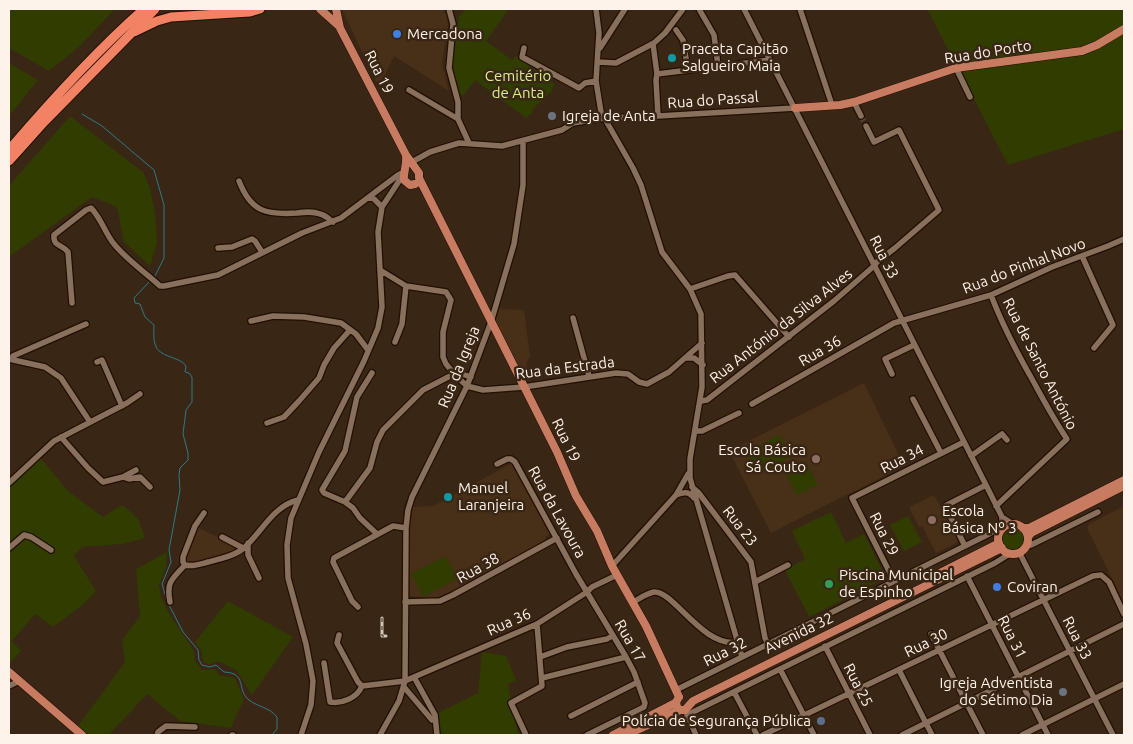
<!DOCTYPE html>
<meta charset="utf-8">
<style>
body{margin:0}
#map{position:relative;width:1133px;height:744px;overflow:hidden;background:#3a2615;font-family:Ubuntu,sans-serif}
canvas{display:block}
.frame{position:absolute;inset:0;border:10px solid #fef3ea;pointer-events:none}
</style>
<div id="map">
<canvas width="1133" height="744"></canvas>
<div class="frame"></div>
</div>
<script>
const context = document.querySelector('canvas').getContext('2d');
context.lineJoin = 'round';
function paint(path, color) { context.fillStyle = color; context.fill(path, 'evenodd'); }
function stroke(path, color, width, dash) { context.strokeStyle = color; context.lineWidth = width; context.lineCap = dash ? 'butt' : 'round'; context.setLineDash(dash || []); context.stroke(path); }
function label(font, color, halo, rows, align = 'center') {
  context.font = font + ' Ubuntu,sans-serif'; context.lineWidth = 5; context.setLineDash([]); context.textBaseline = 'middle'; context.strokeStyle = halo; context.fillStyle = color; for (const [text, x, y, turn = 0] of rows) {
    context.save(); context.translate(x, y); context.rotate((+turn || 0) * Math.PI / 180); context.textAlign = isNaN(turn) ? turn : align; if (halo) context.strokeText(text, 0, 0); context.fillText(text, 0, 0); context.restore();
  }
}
paint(new Path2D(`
 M342 9H443L446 15 448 25 442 64 449 91 394 56 379 88Z
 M498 309 524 310 530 356 526 364 527 367 521 373 494 320Z
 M864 383 904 466 771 533 729 451Z
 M512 463 549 530 550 534 545 537 546 540 448 595 436 599 411 596 409 594 410 524 413 507 433 506Z
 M934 495 960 541 936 553 922 526 919 527 909 507Z
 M1124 506V603L1087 528 1089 524Z
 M197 527 218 537V539L234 545 235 551 217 558 189 564 185 563Z`), '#482f18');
paint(new Path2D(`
 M9 9 47 10 48 9H115L79 47 49 71 9 48Z
 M466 9H509L486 41 512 60 516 56 555 84 551 90 552 91 532 110 533 112 526 118 475 80 463 96 460 94 452 65 459 16Z
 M927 9H1124V129L1008 165Z
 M9 63 38 80 9 116Z
 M70 116 143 172 150 188 155 214 157 243 150 266 124 242 117 207 92 197 9 257V186Z
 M780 435 791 457 756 474 746 452Z
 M39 456 68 491 103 517 120 506H124L138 519 145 538 122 544 82 547 74 556 96 591 85 603 53 627 35 614 12 641 21 651 9 664V481Z
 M806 462 818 485 797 495 785 472Z
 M831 512 846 543 864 534 886 578 809 617 785 570 805 559 792 531Z
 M908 516 922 542 904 551 890 525Z
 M1002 539a11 11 0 1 1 22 0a11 11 0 1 1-22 0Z
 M167 552 166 568 159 585 161 597 170 615 194 651 195 661 202 670 215 669 219 675 235 678 244 699 231 728 180 721 147 694 109 735H90L78 726 125 662 122 640 140 616 136 569Z
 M445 556 458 578 423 597 411 574Z
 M228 601 293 637 252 695 236 670 218 661 210 665 203 662 202 652 195 642Z
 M482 652 506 656 516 680 508 684 518 735H439L436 714 478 693Z`), '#303c00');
stroke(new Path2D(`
 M82 114 102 126 154 170 164 205V258L155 276
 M150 281 134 298 135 303 140 304 145 317 154 325C154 332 153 338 155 344 158 358 180 356 186 366L185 372 189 373 192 377V402L186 410 183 434 188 453V460L180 468 179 475 180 490 169 550 171 562 162 584 167 601
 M169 605 183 632 198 650 199 660 202 665 210 667 216 665 224 672C248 673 236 690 249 700 258 707 269 707 277 717V729L272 735`), '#2d7b88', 1);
stroke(new Path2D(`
 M861 116 866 126`), '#574535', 5.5, [5.5, 3]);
const minor = new Path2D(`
 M449 9 453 24 449 68 458 102V119
 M596 9 599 33 596 81 601 112 633 168 641 185 662 252 690 289 701 314 702 387 690 459V478L742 657
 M699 9 714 35 718 66
 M744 9 986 485 1002 517V529
 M800 9 832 105
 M676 30 683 40 688 70
 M653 44 657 74 656 80 658 116
 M524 48 522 57 579 88 585 83 596 81
 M600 48 625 9
 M598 62 616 63 654 43 665 33 683 9
 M956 68 970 97
 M657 74 770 60
 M409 90 458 119 469 143
 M854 102 861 116
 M412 162 430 152 459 143 502 146 562 130 573 123 604 118 658 116 795 108
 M239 181C251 212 266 215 297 213 305 212 313 211 320 214 325 215 329 219 333 222
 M369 197 374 199 382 207
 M218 248 232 247 252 239 255 241 262 252
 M1082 256 1113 325 1094 348
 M380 270 406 286 446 292 451 300 443 332V357L446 364 457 377 467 386 483 390 524 387 616 373 628 374 639 382 647 384 669 372 702 343
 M690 289 728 276 735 275 789 337
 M991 295C1002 324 1016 351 1032 379 1043 399 1054 420 1067 439L996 506
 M72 303 68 252C62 244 53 247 54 235L86 210 91 208C101 218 105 233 114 244 127 260 145 272 160 286H164L218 275 302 233 341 218 398 175 404 172
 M573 318 589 376
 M251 321 273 316 304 317 341 323 356 334 368 350
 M395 342 402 324 406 286
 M685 358H694L703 365
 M9 359 45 367 61 378 90 422
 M11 359 13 356 86 324
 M97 362 102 360 122 406
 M372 373 357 397 345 451 322 490 324 493 345 502 353 508 360 518 377 534
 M454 374 459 373 471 377
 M892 374 885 359 914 345
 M913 399 941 453
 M701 401 707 400 834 301 874 266 877 262 895 248 939 210 899 130 874 142 866 126
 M752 404 894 323 991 295 1052 267 1108 246 1124 239
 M267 423 284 417 299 401 319 378 324 365 334 348 350 330
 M695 431H702L739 413
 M61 437 88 468 103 482 123 477 129 479 140 477 150 487
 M971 456 1002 434 1007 440
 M497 464 507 459H511L515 462 576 574 626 657 634 672 645 703 644 707 587 735
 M123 477 136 470
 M9 483 54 441 127 403 140 394
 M692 487 698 492 751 562 765 638 768 644
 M676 495C683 492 689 491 694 498
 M345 502 370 468 377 442 383 430 423 390 454 374
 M1002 517 1013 524
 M222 537 243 548
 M248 543V555L259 578
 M965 546 945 506 986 485
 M1026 546 1031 545 1098 512
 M9 548 24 535 31 537 51 550
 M1019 552 1113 735
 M185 565 183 562V557L195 526 204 513
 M612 566 676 495 688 474
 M967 576 1048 735
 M894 581 852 498 964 442
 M755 582 788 565
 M170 602C166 582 172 579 185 565 192 567 201 564 208 562 220 559 234 556 244 548 262 532 273 506 298 500
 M405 602 440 601 453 595 557 538
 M633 602C639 599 647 593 654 592 673 590 703 648 737 642
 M358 607 352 601 333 562 334 558 393 526 406 528
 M931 634 983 735
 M339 635 337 643 358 682 362 686
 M825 646 870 735
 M540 657 567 647 607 639 612 636
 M324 663 330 702C342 704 357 698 362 686
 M780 669 814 735
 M899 670 932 735
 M414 677 435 715 437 735
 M542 678 626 657
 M9 686 19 681
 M362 686 405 681 414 677 537 624 587 592 592 587 617 575
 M404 687 432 720
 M676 690 989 534 994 531 1000 532
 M734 692 757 735
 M686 712 696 735
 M687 715 995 563 1011 553
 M571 716 638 682
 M157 735 158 732 166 726 195 727
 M232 735H233
 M301 735 311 705 313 681 306 644 288 578 287 545 291 518 319 452 364 361 378 328 382 307 378 232 382 207 403 175
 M380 735 399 701 405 681 406 528 408 510 412 497 467 386 491 322 514 244 523 185V141
 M526 735 511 703 542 686 537 624
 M763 735 1093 576 1101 575 1109 582 1124 614
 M902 735 1124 624
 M1022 735 1124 684`);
const major = new Path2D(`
 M320 9 339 26
 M336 9 340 28 406 155 419 173V178L557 452 576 496 597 531 612 566 646 626 679 697
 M795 108 840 105 854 102 956 68 1082 51 1097 45 1124 29
 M406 156C407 165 403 174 404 180L410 185 415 184
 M998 539a15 15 0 1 1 30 0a15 15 0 1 1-30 0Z
 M1023 528H1029L1124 480
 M1028 537 1031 533 1124 486
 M932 577 999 543
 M9 672 82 735
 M679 697 676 702 677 707 680 710H685L693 701 1002 548
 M613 735 675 703
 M626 735 680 710`);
const highway = new Path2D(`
 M134 32 157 21 171 17 250 12 260 9
 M9 150C51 101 95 52 144 9
 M9 161 44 122 155 9`);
stroke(minor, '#210f01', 8);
stroke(major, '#210f01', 9);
stroke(highway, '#210f01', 11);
stroke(minor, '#88705d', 5.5);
stroke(major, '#c77b61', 8);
stroke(highway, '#f18264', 9);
const rail = new Path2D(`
 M382 618V636H386`);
stroke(rail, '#d2c5ba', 3);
stroke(rail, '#3a2615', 1, [4]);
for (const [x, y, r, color] of [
 [397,34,5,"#3f7fe0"],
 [672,58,5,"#0f9aa8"],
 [552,116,5,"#6b7280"],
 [816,459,5,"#8d6e63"],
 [448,497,5,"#0f9aa8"],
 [932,520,5,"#8d6e63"],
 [829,584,5,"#2e9e5b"],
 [997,587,5,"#3f7fe0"],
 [1063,692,5,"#6b7280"],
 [821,721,5,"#5c6f8a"]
]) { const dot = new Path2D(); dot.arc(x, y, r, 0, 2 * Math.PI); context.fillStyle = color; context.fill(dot); stroke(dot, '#3a2615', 2); }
label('15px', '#fef3ea', '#3a2615', [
 ["Mercadona",407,34],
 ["Praceta Capitão",682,49],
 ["Salgueiro Maia",682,66],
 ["Igreja de Anta",562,116],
 ["Escola Básica",806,450,"right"],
 ["Sá Couto",806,467,"right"],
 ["Manuel",458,488],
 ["Laranjeira",458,505],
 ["Escola",942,511],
 ["Básica Nº 3",942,528],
 ["Piscina Municipal",839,575],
 ["de Espinho",839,592],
 ["Coviran",1007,587],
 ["Igreja Adventista",1053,683,"right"],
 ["do Sétimo Dia",1053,700,"right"],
 ["Polícia de Segurança Pública",811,721,"right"]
], 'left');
label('15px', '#fef3ea', '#3a2615', [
 ["Rua do Porto",988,52,-9],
 ["Rua 19",379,72,63],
 ["Rua do Passal",713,100,-4],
 ["Rua 33",884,257,63],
 ["Rua do Pinhal Novo",1024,266,-21],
 ["Rua António da Silva Alves",781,326,-38],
 ["Rua 36",820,351,-30],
 ["Rua de Santo António",1040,364,63],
 ["Rua da Igreja",459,367,-68],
 ["Rua da Estrada",565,368,-7],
 ["Rua 19",566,440,64],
 ["Rua 34",902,459,-27],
 ["Rua da Lavoura",557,512,61],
 ["Rua 23",740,526,52],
 ["Rua 29",884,534,63],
 ["Rua 38",478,568,-29],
 ["Rua 36",509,622,-24],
 ["Avenida 32",799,633,-26],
 ["Rua 31",1012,637,63],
 ["Rua 33",1077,638,63],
 ["Rua 17",630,641,60],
 ["Rua 30",926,643,-26],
 ["Rua 32",725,652,-27],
 ["Rua 25",858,685,63]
]);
label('15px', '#d7f18f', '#3a2615', [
 ["Cemitério",518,76],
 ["de Anta",518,93]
]);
</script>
